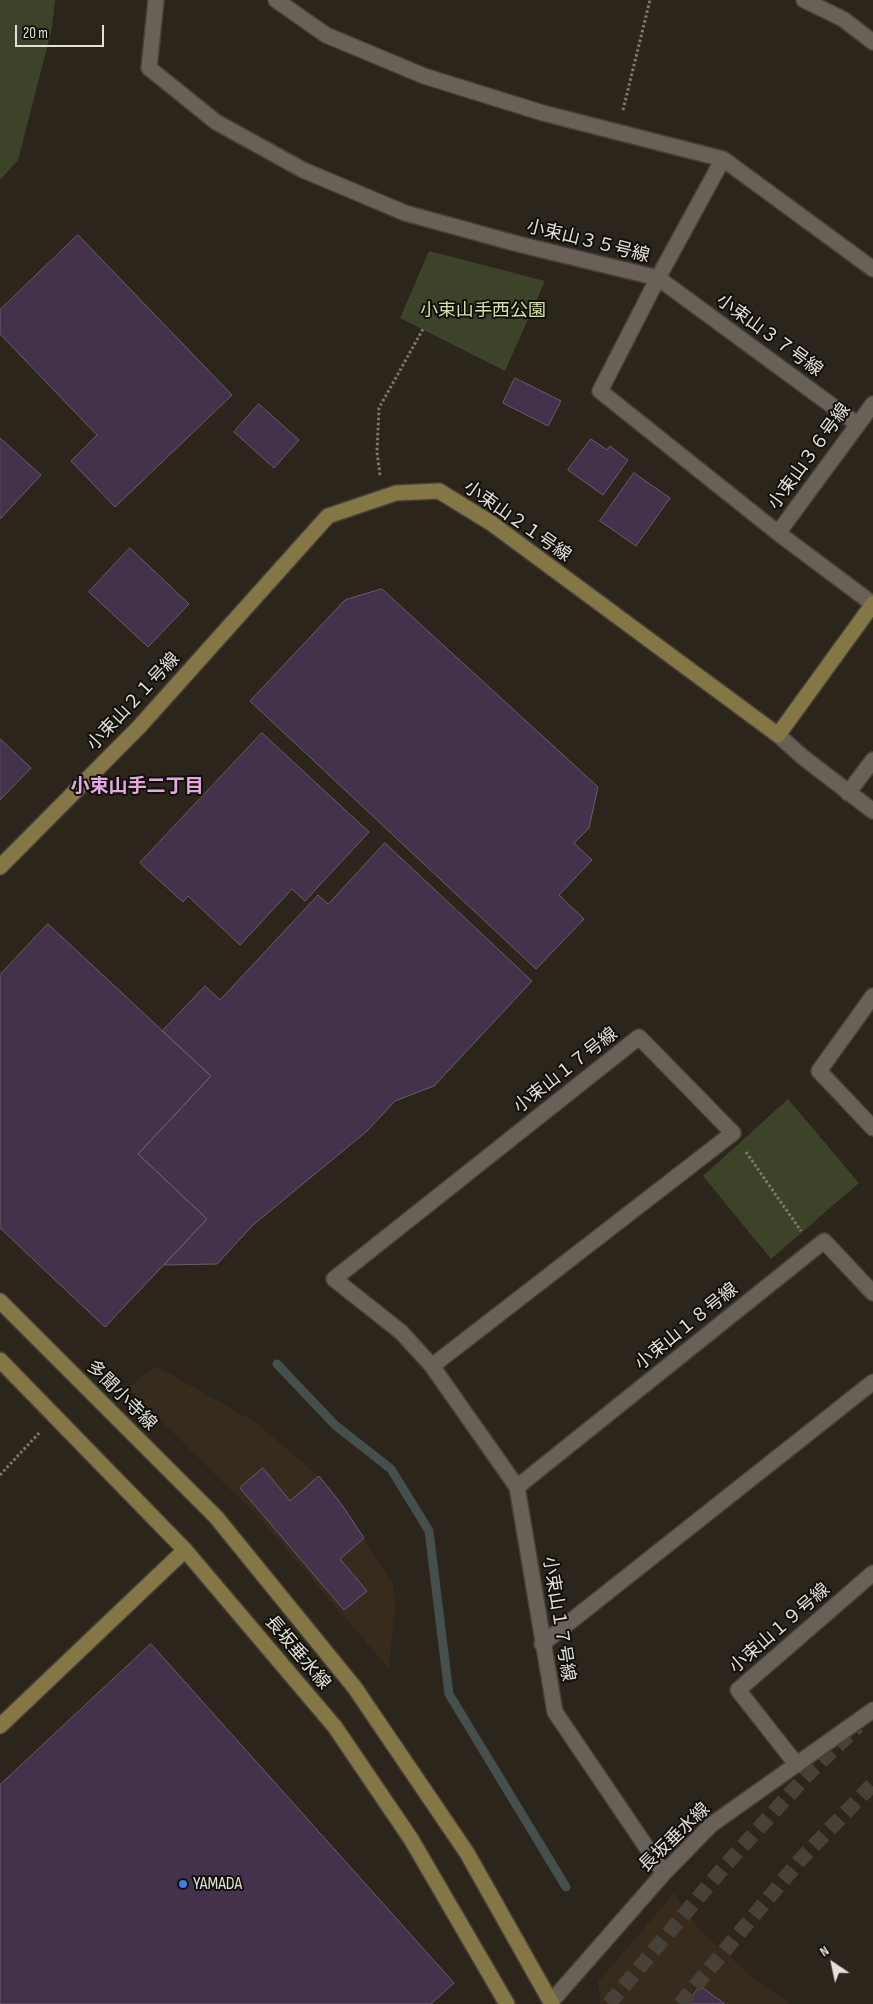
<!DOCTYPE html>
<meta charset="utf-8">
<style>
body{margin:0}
#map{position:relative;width:873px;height:2004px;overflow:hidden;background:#2b251c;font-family:"Sofia Sans Condensed",sans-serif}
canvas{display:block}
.north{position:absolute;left:808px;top:1939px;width:50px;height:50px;-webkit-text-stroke:4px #110f0b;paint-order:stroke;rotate:326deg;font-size:14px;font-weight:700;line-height:20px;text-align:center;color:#e3dfd9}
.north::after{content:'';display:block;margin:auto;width:18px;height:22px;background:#e3dfd9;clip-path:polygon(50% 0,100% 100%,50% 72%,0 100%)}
.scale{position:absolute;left:15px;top:25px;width:89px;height:22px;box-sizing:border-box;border:2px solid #e3dfd9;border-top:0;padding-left:6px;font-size:15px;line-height:18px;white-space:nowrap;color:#e3dfd9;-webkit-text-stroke:4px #110f0b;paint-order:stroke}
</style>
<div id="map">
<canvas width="873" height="2004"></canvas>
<div class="north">N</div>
<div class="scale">20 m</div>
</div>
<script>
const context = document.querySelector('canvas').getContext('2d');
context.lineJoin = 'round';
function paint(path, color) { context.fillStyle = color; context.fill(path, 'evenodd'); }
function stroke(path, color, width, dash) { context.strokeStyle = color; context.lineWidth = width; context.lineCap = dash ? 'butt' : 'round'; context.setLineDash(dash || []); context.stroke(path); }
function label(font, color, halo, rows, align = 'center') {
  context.font = font + ' "Sofia Sans Condensed","Noto Sans JP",sans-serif'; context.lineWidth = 4; context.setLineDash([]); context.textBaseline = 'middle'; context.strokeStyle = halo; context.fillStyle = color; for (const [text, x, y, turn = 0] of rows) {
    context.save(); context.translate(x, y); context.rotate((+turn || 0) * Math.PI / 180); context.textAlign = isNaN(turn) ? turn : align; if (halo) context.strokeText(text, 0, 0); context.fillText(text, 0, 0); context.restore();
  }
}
paint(new Path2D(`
 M156 1366 255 1422 319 1476 342 1505 393 1584 395 1609 389 1669 264 1523 128 1388Z
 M674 1893 700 1930 752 1977 791 2004H600L598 1982Z`), '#362b1d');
paint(new Path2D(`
 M0 0H55L52 28 18 160 0 180Z
 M429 251 545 281 505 371 400 318Z
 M788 1099 859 1183 771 1259 703 1176Z`), '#3d4329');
stroke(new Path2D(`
 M277 1364 335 1425 391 1469 429 1531 449 1694 566 1887`), '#444f4e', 9);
const building = new Path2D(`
 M78 235 232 395 115 507 71 461 97 435 0 334V310Z
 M515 378 561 401 548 426 503 403Z
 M259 404 299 440 274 468 234 432Z
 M0 438 41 475 0 519Z
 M591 439 607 450 610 446 628 460 603 495 568 470Z
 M634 473 670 498 636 546 600 521Z
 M130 548 189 604 148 647 89 592Z
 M382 589 598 787 589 828 574 843 592 860 559 895 584 919 536 969 250 701 345 600Z
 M262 733 369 832 305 901 292 889 240 945 188 896 183 902 140 863Z
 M0 739 31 768 0 800Z
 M385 843 532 981 434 1086 395 1101 367 1131 253 1225 217 1264 164 1265 207 1219 138 1154 211 1076 162 1031 205 986 220 1000 318 895 328 904Z
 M48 924 211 1076 138 1154 207 1219 105 1327 0 1228V975Z
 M263 1468 290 1501 319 1476 342 1505 364 1538 340 1559 367 1591 344 1610 240 1488Z
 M151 1644 454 1983 431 2004H0V1785Z
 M700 1986 725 2004H687Z`);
paint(building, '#44314b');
stroke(building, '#67606a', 1);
stroke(new Path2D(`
 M609 2004 723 1868 807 1775 858 1726
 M680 2004 801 1859 873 1784`), '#474138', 15, [15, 8]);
const street = new Path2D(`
 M156 0 149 68 216 122 303 170 405 213 518 244 658 278 600 391 778 533 873 604
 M276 0 326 35 424 76 543 113 723 159 873 269
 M804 0 843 19 873 42
 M723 159 658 278 857 424
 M778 533 873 404
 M778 735 804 758 873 811
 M848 793 873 760
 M873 996 819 1071 873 1128
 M432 1366 733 1133 639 1037 334 1279 401 1332 432 1366 517 1487 555 1712 664 1873
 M517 1487 824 1241 873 1293
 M542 1644 873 1382
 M797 1765 738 1690 873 1573
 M551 2002 664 1873 711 1825 873 1710`);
const secondary = new Path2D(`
 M0 867 139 727 328 516 396 493 439 491 491 523 778 735 873 604
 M0 1301 216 1517 355 1688 467 1853 552 2004
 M0 1360 185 1550 335 1727 411 1839 507 2004
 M0 1726 185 1550`);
stroke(street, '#464039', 18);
stroke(secondary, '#464039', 18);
stroke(new Path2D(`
 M623 110 650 0
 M380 475 377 452 379 408 423 329
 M746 1152 801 1231
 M0 1475 40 1432`), '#7e7971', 3, [2.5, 2.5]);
stroke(street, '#696157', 15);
stroke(secondary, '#857646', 15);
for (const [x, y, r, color] of [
 [183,1884,5,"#3f7fe0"]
]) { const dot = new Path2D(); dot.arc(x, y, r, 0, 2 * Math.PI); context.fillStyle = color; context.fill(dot); stroke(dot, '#110f0b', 2); }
label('18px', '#e3dfd9', '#110f0b', [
 ["小束山３５号線",588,242,14],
 ["小束山３７号線",769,336,36],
 ["小束山３６号線",810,457,-54],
 ["小束山２１号線",517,522,35],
 ["小束山２１号線",134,702,-47],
 ["小束山１７号線",566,1071,-38],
 ["小束山１８号線",687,1327,-39],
 ["多聞小寺線",121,1396,45],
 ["小束山１７号線",558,1619,81],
 ["小束山１９号線",780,1629,-41],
 ["長坂垂水線",297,1653,50],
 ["長坂垂水線",675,1838,-44]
]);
label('18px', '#d4e2a5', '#110f0b', [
 ["小束山手西公園",483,311]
]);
label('18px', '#e3dfd9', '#110f0b', [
 ["YAMADA",193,1884]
], 'left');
label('bold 19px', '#e6a9df', '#110f0b', [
 ["小束山手二丁目",137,787]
]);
</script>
